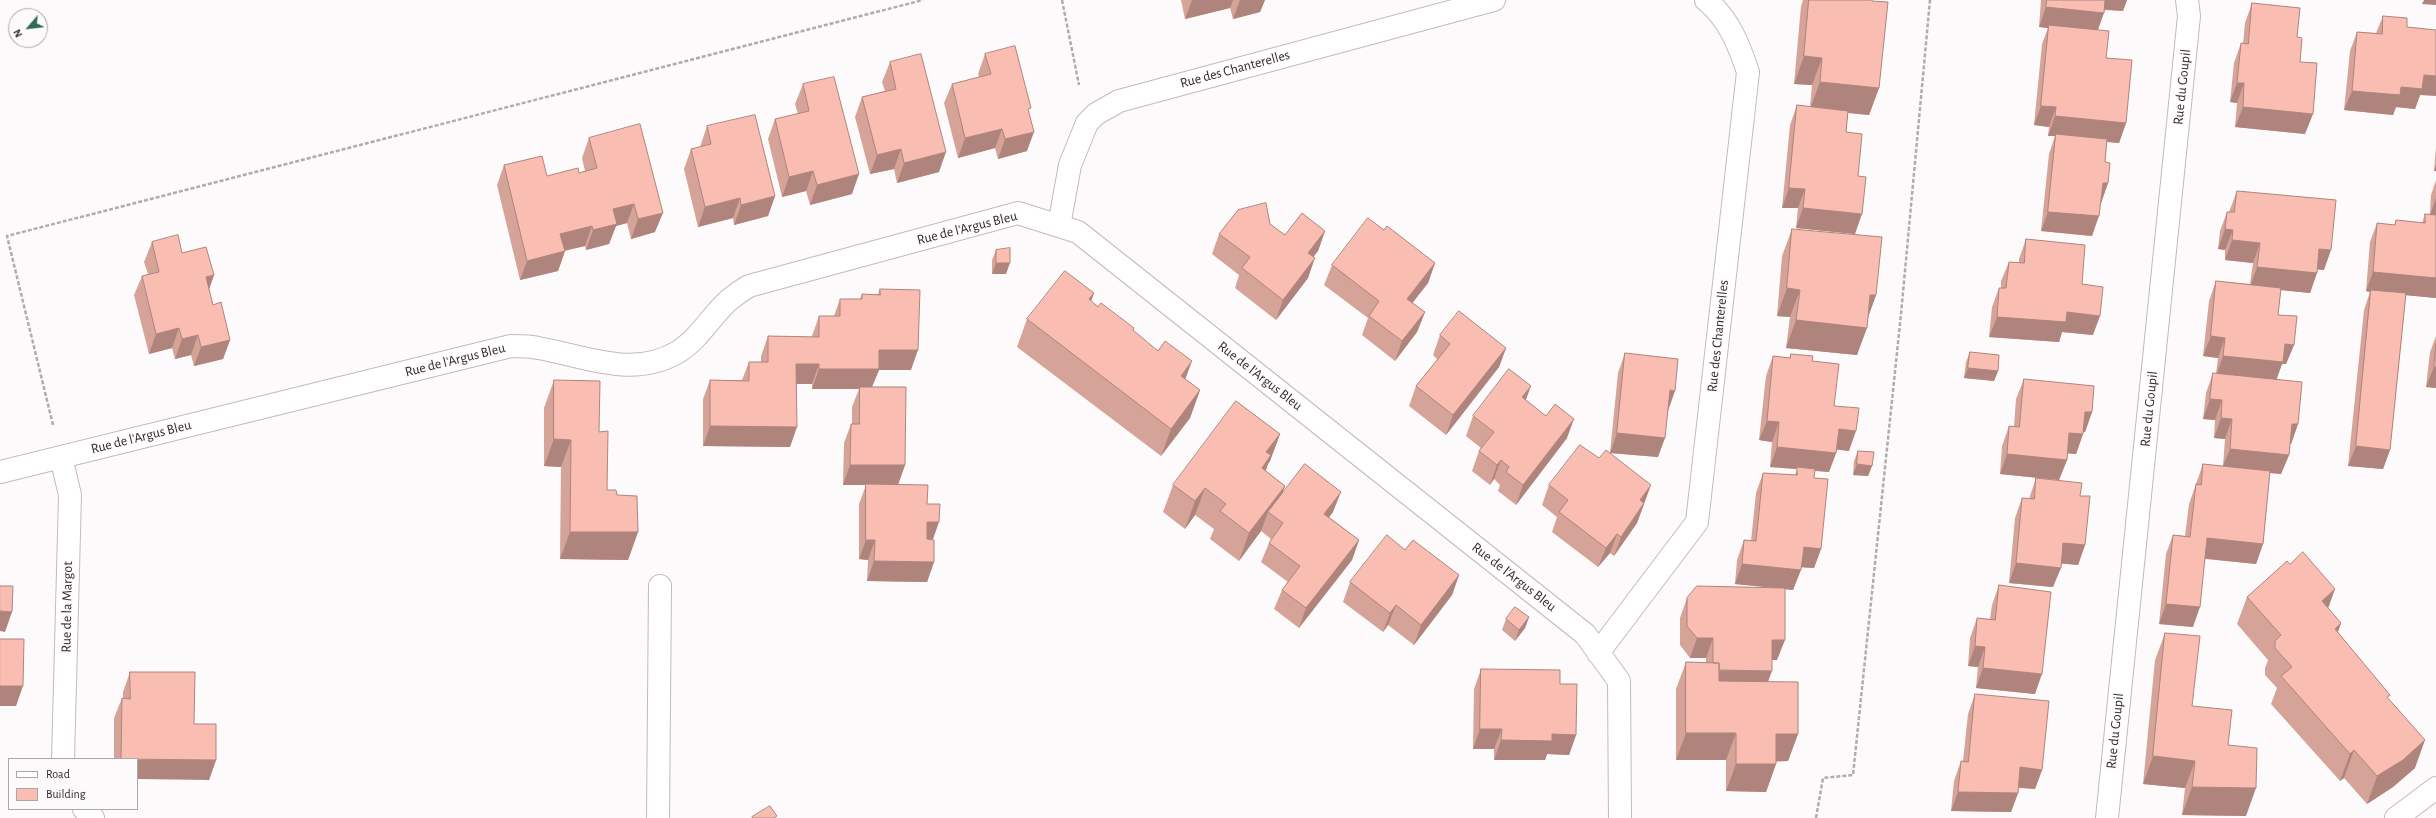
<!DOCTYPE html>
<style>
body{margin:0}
#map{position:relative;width:2436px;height:818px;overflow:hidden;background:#fdfafb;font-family:"Alegreya Sans",sans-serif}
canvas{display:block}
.legend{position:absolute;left:8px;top:758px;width:130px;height:52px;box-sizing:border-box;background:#fdfafb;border:1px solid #aba7a9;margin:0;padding:5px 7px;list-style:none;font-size:12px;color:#312b2d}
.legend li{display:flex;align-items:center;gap:8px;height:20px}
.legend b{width:20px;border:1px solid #aba7a9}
.north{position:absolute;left:8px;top:8px;width:40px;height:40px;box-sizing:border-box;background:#fdfafb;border:1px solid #aba7a9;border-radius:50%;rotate:242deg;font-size:11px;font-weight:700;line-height:16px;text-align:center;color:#312b2d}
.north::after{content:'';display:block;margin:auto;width:14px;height:18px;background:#2d6b57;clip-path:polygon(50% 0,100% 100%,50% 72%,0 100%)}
</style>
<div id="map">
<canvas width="2436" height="818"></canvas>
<ul class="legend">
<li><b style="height:5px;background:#fff"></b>Road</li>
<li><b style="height:11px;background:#f9bdb2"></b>Building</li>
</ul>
<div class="north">N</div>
</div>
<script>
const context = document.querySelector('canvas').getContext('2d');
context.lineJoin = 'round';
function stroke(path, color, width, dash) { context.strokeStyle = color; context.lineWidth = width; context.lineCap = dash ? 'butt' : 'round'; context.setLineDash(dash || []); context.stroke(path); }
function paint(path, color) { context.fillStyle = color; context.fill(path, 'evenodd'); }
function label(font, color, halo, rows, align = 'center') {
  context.font = font + ' "Alegreya Sans",sans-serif'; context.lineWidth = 3.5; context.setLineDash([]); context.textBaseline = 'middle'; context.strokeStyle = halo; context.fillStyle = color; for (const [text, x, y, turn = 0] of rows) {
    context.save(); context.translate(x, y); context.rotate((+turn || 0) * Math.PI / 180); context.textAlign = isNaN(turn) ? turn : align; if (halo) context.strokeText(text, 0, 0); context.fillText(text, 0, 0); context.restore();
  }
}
const minor = new Path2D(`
 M1059 226 1070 165 1087 123 1096 114 1119 101 1494 0
 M61 457 70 495 63 759
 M0 472 511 346C520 346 530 346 538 348 585 356 632 379 678 352 699 339 711 316 729 300 735 295 742 290 749 286L1018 213 1078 232 1585 634 1619 681 1620 818
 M1598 653 1697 522 1748 72C1739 45 1729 19 1706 0
 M84 809 93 818
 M658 818 660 586
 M2107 818 2189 16 2187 0
 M2396 818 2436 788`);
stroke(minor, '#c7b8bd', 24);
stroke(new Path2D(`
 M1062 0 1079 85
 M53 425 7 236 923 0
 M1816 818 1823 778 1853 775 1901 314 1930 0`), '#b0acad', 2.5, [4, 2]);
stroke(minor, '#fff', 22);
paint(new Path2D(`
 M1181 0H1265L1260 12 1233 19 1230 8 1185 19Z
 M1803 0H1872L1879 88 1869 115 1848 113 1846 132 1858 176 1855 234 1796 228 1798 208H1782L1790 125 1797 105 1810 107 1812 85 1794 84 1801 6Z
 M2041 0H2127L2123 11 2104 10 2098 30 2126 123 2119 143 2106 142 2105 162 2108 183 2101 203 2092 236 2041 231 2049 154 2055 136H2048L2049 127 2034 125 2042 44 2048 28 2039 27Z
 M2252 3 2297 37 2300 62 2305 134 2235 127 2237 103 2230 102 2234 63 2241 43 2243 44 2245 23Z
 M2383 16 2407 27 2420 95 2415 109 2396 107 2393 115 2344 110 2350 51 2357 32 2376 33Z
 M985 54 1029 113 1027 151 998 159 995 148 958 158 944 103 952 84 979 77 978 74Z
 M890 62 939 172 897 183 894 169 870 174 855 117 862 97 885 91 882 82Z
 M803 84 852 194 810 205 806 191 782 197 768 139 775 119 798 114 795 104Z
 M707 126 775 196 768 216 734 225 733 218 698 227 684 169 691 149 700 147Z
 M589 138 655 232 631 239 627 223 616 226 609 244 586 250 585 246 565 251 558 271 520 280 497 185 504 165 547 176 579 173 585 171 582 158Z
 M2436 147V171H2434Z
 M2436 180V298L2406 295 2390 450 2383 469 2348 466 2364 310 2370 292 2366 291 2370 242 2377 223 2394 225 2396 220 2422 223 2425 214H2430L2431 195Z
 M2237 191 2324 270 2318 269 2310 293 2281 290 2278 315 2294 345 2286 364H2282L2276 379 2298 424 2291 444H2290L2289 455 2281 474 2270 473 2263 544 2256 564 2205 559 2193 627 2159 624 2166 554 2173 535 2185 536 2189 504 2203 464 2223 466 2225 439 2214 438 2215 420 2203 419 2206 393 2213 373 2216 374 2218 358 2203 356 2209 301 2216 281 2250 284 2253 263 2225 260V250L2218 249 2220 231 2227 212H2229Z
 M1270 224 1285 235 1325 231 1318 251 1313 257 1308 278 1276 320 1235 288 1239 275 1212 254 1219 234Z
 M1792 229 1876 295 1868 317 1857 355 1786 348 1790 317 1777 316 1782 256Z
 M1384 230 1435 263 1428 283 1412 303 1425 312 1417 332 1395 361 1362 335 1368 318 1324 285 1332 265Z
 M2026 239 2082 284 2093 335 2062 332 2059 342 1989 337 1992 307 1999 288H2001V281L2009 262 2019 263V259Z
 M152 242 182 253 214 275 209 289 213 305 230 340 223 359 194 366 191 355 175 359 172 348 149 354 134 295 142 276 148 274 144 262Z
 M996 250 1006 274H992V260Z
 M880 289 911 370H879L872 387 905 465 898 484 927 504 933 539 934 562 927 582 867 581 868 560 859 559V504L866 485H843L844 443 851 424H852V407L859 389H812V384H797L790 447 703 446V399L710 380H742L749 362H761V356L768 336 812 337V336L819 316H834L840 299H860L862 294H878Z
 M1094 293 1091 301 1098 307 1134 328 1133 331 1185 379 1200 390 1190 418 1161 456 1017 347 1027 319Z
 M1440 335 1506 348 1499 367 1446 435 1409 406 1416 386 1438 360 1433 355Z
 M2436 336V388L2426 387 2430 352Z
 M1970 352 1998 371 1994 381 1964 378 1966 362Z
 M1625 353 1668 411 1658 457 1610 453 1618 373Z
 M1791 354 1812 361 1834 406 1849 451 1837 449 1836 453 1829 472 1815 471 1814 478 1821 549 1814 568 1801 567 1793 590 1785 589 1777 660H1772L1768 681 1798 734 1788 761H1776V764L1766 792 1726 791V760H1676V689L1686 662H1706V658H1690L1680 645V618L1687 598 1781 588 1735 584 1737 560 1744 540 1751 541 1756 493 1763 473 1795 475 1797 469 1770 467 1772 442 1759 440 1766 376 1773 356 1789 358Z
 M2024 379 2092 412 2085 432H2083V434L2076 454 2067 453V460L2059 480 2000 474 2002 446 2009 426H2014L2016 399Z
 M554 380 599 432 607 490 617 495 638 532 628 560 560 559 561 467 544 466V408Z
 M1526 400 1567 438 1516 505 1498 491 1500 485 1494 479 1490 485 1472 471 1479 451 1481 448 1466 436 1473 416Z
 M1280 434 1270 461 1268 464 1266 471 1285 486 1282 493 1333 512 1329 517 1359 540 1352 560 1299 628 1274 609 1282 590 1288 582 1261 562 1269 543 1271 539 1261 531 1239 561 1210 539 1214 529 1195 515 1185 529 1163 512 1173 485Z
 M1858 451 1872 466 1868 476 1853 475 1854 461Z
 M2036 478 2080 496 2085 545 2078 565 2061 563 2053 587 2009 583 2015 518 2022 498 2029 499Z
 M1549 485 1644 505 1643 507 1637 523 1614 556 1610 553 1598 567 1552 532 1557 517 1542 505Z
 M1405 550 1459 575 1452 595 1414 645 1388 625 1383 632 1343 602 1350 582Z
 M1999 585 2035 694 1976 688 1978 667 1968 666 1970 638 1977 618 1990 619 1992 605Z
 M2247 597 2328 609 2341 623 2338 632 2388 699 2415 768 2393 787 2367 804 2344 778 2340 781 2271 704 2277 688 2265 675V668L2268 660 2237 624Z
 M1529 617 1525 628 1515 641 1502 630 1506 619Z
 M2165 633 2192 706 2228 745 2246 816 2182 815 2185 788 2143 784 2155 660Z
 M1481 669 1560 684 1576 735 1569 755 1547 754 1545 760H1494V749H1473L1474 689Z
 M130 672 194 724 216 760 209 780 137 759H114V718L122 698H123V692Z
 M1975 694 2042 770 2035 789 2018 788V793L2011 812 1951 811 1954 781 1961 761H1963L1968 714Z`), '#d6a399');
paint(new Path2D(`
 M1192 0H1233L1230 8 1185 19Z
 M1240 0H1265L1260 12 1233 19Z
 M2102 0H2127L2123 11 2099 9Z
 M2424 0H2436V5L2422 4Z
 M2046 7 2104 13 2097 32 2049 25 2048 28 2039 27Z
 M1804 56 1822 58 1812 85 1794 84Z
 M2424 75 2436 76V96L2420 95 2415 109 2396 107 2393 115 2344 110 2352 91 2401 87Z
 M1820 82 1879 88 1869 115 1810 109Z
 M2237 83H2244L2237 103 2230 102Z
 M2041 106 2056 107 2049 127 2034 125Z
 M2243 107 2313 114 2305 134 2235 127Z
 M2055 116 2126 123 2119 143 2056 136V134L2055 136H2048Z
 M1002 129 995 148 958 158 965 138Z
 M1034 132 1027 151 998 159 1005 139Z
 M901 149 894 169 870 174 877 155Z
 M946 152 939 172 897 183 904 163Z
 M2436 165V171H2434Z
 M813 171 806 191 782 197 789 177Z
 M859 174 852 194 810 205 817 185Z
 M2103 183H2108L2101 203H2095Z
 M1789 188 1805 189 1798 208H1782Z
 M775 196 768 216 734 225 741 205Z
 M740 198 733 218 698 227 705 207Z
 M2436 198V216L2430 215Z
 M634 204 627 223 616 226 609 244 586 250 593 230 613 209Z
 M1803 208 1862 214 1855 234 1796 228Z
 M2048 212 2099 216 2092 236 2041 231Z
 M663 213 655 232 631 239 638 219Z
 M592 226 585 246 553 253 560 234Z
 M2225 229 2233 230 2225 250 2218 249Z
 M1325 231 1318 251 1301 273 1308 253Z
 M2232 240 2260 243 2253 263 2225 260Z
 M2319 249 2331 250 2324 270 2312 269Z
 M565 251 558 271 520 280 527 261Z
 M1315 258 1308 278 1276 320 1283 300Z
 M996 263H1010L1006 274H992Z
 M1435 263 1428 283 1400 319 1407 299Z
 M2257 267 2317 273 2310 293 2250 287Z
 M2373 272 2436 278V298L2371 292V290L2370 292 2366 291Z
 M214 275 207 295 206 277Z
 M1787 288 1800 290 1790 317 1777 316Z
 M1094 293 1084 320 1089 299Z
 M1870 295H1876L1866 323Z
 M1425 312 1417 332 1395 361 1402 341Z
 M2067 312 2100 316 2093 335 2062 332 2059 342 1989 337 1997 317Z
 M1796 320 1867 328 1857 355 1786 348Z
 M179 328 172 348 149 354 156 334Z
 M198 335 191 355 175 359 182 339Z
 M2211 336 2225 338 2218 358 2203 356Z
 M230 340 223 359 194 366 201 347Z
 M2285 344 2294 345 2286 364H2282L2276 381 2216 376 2223 356Z
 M1506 348 1499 367 1446 435 1453 415Z
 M879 350H918L911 370H879L871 389 860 387 859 389H812L819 369Z
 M1192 361 1182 388 1181 376Z
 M796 364H819L812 384H789Z
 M2434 367H2436V388L2426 387Z
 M1968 368 1998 371 1994 381 1964 378Z
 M1531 386 1524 405 1522 397Z
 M1200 390 1190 418 1161 456 1171 429Z
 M1670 390 1675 391 1668 411 1663 410Z
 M2210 399 2222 400 2215 420 2203 419Z
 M2085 412H2092L2085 432 2078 431Z
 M2221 418 2232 419 2225 439 2214 438Z
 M1574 419 1567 438 1516 505 1523 485Z
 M1767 421 1779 422 1772 442 1759 440Z
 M2292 424H2298L2291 444 2285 443Z
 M710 426 797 427 790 447 703 446Z
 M1839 429 1856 431 1849 451 1832 449Z
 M1617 433 1665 438 1658 457 1610 453Z
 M2069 433 2083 434 2076 454 2062 453Z
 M1280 434 1270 461 1268 464 1261 483 1252 495 1266 452Z
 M554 439 571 440 561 467 544 466Z
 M2356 446 2390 450 2383 469 2348 466Z
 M1777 447 1836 453 1829 472 1797 469V467V469L1770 467Z
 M2230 449 2289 455 2281 474 2222 468Z
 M2007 454 2067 460 2059 480 2000 474Z
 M1501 460 1494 479 1490 485 1497 465Z
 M1857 464 1872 466 1868 476 1853 475Z
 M850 465H905L898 485H843Z
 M1651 485 1637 523 1614 556 1621 537 1640 500Z
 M1285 486 1275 513 1268 512 1261 531 1239 561 1249 533Z
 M1205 488 1195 515 1185 529 1195 501Z
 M1341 492 1333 512 1317 533 1324 514Z
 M927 522H939L932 542H920Z
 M570 532H638L628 560 560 559Z
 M1617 534 1610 553 1598 567 1606 548Z
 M2207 538 2263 544 2256 564 2200 558Z
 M866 540H875L868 560 859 559Z
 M1359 540 1352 560 1299 628 1306 608Z
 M2063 543 2085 545 2078 565 2056 563Z
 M1804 547 1821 549 1814 568 1797 567Z
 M874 561 934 562 927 582 867 581Z
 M2016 563 2061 568 2053 587 2009 583Z
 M1742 564 1801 570 1793 590 1735 584Z
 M1459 575 1452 595 1414 645 1421 625Z
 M2335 589 2325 617 2322 601Z
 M2166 604 2200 607 2193 627 2159 624Z
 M1396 605 1388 625 1383 632 1390 613Z
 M0 611 12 612 5 632 0 631Z
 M1529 617 1525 628 1515 641 1519 630Z
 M2341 623 2331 651 2335 629Z
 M1697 638H1713L1706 658H1690Z
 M1772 640H1785L1777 660H1765Z
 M1975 646 1985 647 1978 667 1968 666Z
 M1983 668 2042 674 2035 694 1976 688Z
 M1713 670 1772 671 1765 690H1706Z
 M0 686H23L16 706H0Z
 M1480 729H1502L1494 749H1473Z
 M1686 733H1736L1726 760H1676Z
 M1552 734 1576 735 1569 755 1547 754 1545 760H1494L1501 740Z
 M1776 734H1798L1788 761 1766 762Z
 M2425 740 2415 768 2393 787 2367 804 2377 776Z
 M2354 750 2344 778 2340 781 2350 754Z
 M2153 756 2195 761 2185 788 2143 784Z
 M137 760H216L209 780 137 779Z
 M1736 764H1776L1766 792 1726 791Z
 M2020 767 2042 770 2035 789 2013 787Z
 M2192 787 2256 788 2246 816 2182 815Z
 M1958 792 2018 793 2011 812 1951 811Z`), '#ae847d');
const building = new Path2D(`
 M1809 0H1872V1L1888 2 1879 88 1820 82 1822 58 1804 56Z
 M2047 0H2105L2104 13 2046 7Z
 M2252 3 2300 8 2297 37 2302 38 2300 62 2317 63 2313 114 2243 107 2244 83H2237L2241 43 2248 44Z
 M2383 16 2407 18V27L2436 30V76L2424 75 2422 89 2401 87 2400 95 2352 91 2357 32 2382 34Z
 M2049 25 2109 31 2106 58 2132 60 2126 123 2055 116 2056 107 2041 106Z
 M1015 46 1031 108 1028 109 1034 132 1005 139 1002 129 965 138 952 84 991 74 985 54Z
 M921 54 946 152 904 163 901 149 877 155 862 97 896 89 890 62Z
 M834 77 859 174 817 185 813 171 789 177 775 119 809 111 803 84Z
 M1797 105 1848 111 1846 132 1862 134 1858 176 1866 177 1862 214 1803 208 1805 189 1789 188Z
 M755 115 775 196 741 205 740 198 705 207 691 149 711 144 707 126Z
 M640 124 663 213 638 219 634 204 613 209 617 224 593 230 592 226 560 234 565 251 527 261 504 165 542 156 547 176 578 168 579 173 597 168 589 138Z
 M2056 134 2107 139 2105 162 2110 163 2108 183H2103L2099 216 2048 212Z
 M2237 191 2336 200 2331 250 2319 249 2317 273 2257 267 2260 243 2232 240 2233 230 2225 229 2227 212H2234Z
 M1266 203 1270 224 1285 235 1302 213 1325 231 1308 253 1315 258 1283 300 1242 268 1250 257 1219 234 1238 210Z
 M2425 214 2436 215V278L2373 272 2377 223 2395 225 2396 220 2425 223Z
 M1368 218 1384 230 1387 226 1435 263 1407 299 1425 312 1402 341 1369 316 1379 301 1332 265Z
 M1792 229 1882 237 1876 295H1870L1867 328 1796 320 1800 290 1787 288Z
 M178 235 182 253 206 247 214 275 206 277 213 305 221 302 230 340 201 347 198 335 182 339 179 328 156 334 142 276 159 272 152 242Z
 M2026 239 2085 245 2082 284 2103 287 2100 316 2067 312 2066 322 1997 317 1999 288H2006L2009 262 2024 263Z
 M1010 248V263H996V250Z
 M1065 271 1094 293 1089 299 1098 307 1101 303 1134 328 1133 330 1158 351 1165 341 1192 361 1181 376 1200 390 1171 429 1027 319Z
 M2216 281 2281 288 2278 315 2297 316 2294 345 2285 344 2283 362 2223 356 2225 338 2211 336Z
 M880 289 920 290 918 350H879V369H819V364H796L797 427 710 426V380L749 381V362H768V336L819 337V316H840V299H862V294L880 295Z
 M2371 290 2406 293 2390 450 2356 446Z
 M1459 311 1506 348 1453 415 1416 386 1450 344 1440 335Z
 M2436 344V367H2434Z
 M1970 352 1999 355 1998 371 1968 368Z
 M1625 353 1678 359 1675 391 1670 390 1665 438 1617 433Z
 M1791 354 1813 356 1812 361 1839 364 1834 406 1859 408 1856 431 1839 429 1836 453 1777 447 1779 422 1767 421 1773 356 1790 358Z
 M1509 369 1531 386 1522 397 1546 416 1555 404 1574 419 1523 485 1506 472 1509 467 1501 460 1497 465 1479 451 1494 432 1473 416Z
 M2213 373 2302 382 2298 424H2292L2289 455 2230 449 2232 419 2221 418 2222 400 2210 399Z
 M2024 379 2094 386 2092 412H2085L2083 434 2069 433 2067 460 2007 454 2009 426 2019 427Z
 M554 380 600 381 599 432 608 431 607 490H616L617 495 637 496 638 532H570L571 440 554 439Z
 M860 387H906L905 465H850L851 424H859Z
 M1236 401 1280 434 1266 452 1271 455 1262 468 1285 486 1249 533 1220 511 1226 504 1205 488 1195 501 1173 485Z
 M1580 445 1599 458 1606 450 1651 485 1640 500 1644 503 1621 537 1617 534 1606 548 1559 512 1568 500 1549 485Z
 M1858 451 1874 452 1872 466 1857 464Z
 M1305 464 1341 492 1324 514 1359 540 1306 608 1282 590 1300 566 1269 543 1283 523 1268 512Z
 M2203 464 2270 471 2263 544 2207 538 2200 607 2166 604 2173 535 2190 537 2196 484 2201 485Z
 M1797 467 1815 469 1814 478 1828 479 1821 549 1804 547 1801 570 1742 564 1744 540 1756 541 1763 473 1797 475Z
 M2036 478 2082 483 2080 496H2090L2085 545 2063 543 2061 568 2016 563 2022 498 2034 499Z
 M866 484 928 485 927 504H940L939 522H927V539L934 540V562L874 561 875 540H866Z
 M1387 535 1405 550 1413 540 1459 575 1421 625 1396 605 1390 613 1350 582Z
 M2303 552 2335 589 2322 601 2341 623 2335 629 2390 695 2387 697 2425 740 2403 760 2377 776 2354 750 2350 754 2281 676 2292 667 2275 648V641L2281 635 2247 597 2287 561 2290 564Z
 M1999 585 2051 592 2042 674 1983 668 1985 647 1975 646 1977 618 1995 620Z
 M0 586H13L12 612 0 611Z
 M1697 586 1785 588V640H1772V671L1719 670V663H1713V638H1697L1687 626V598Z
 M1515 607 1529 617 1519 630 1506 619Z
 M2165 633 2200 636 2192 706 2232 710 2228 745 2257 748 2256 788 2192 787 2195 761 2153 756Z
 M0 639H24L23 686H0Z
 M1686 662 1719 663V681L1798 682V734H1776V764H1736V733H1686Z
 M1481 669 1560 670V684H1577L1576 735 1552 734V741L1501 740 1502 729H1480Z
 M130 672H195L194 724H216V760L121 759 122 698 130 699Z
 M1975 694 2049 701 2042 770 2020 767 2018 793 1958 792 1961 761 1968 762Z
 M770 806 777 816 774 818H753L752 817Z`);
paint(building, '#f9bdb2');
stroke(building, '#ae847d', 1);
label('14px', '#312b2d', '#fdfafb', [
 ["Rue des Chanterelles",1235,69,-15],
 ["Rue du Goupil",2182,87,-84],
 ["Rue de l'Argus Bleu",967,228,-14],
 ["Rue des Chanterelles",1718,336,-84],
 ["Rue de l'Argus Bleu",455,360,-14],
 ["Rue de l'Argus Bleu",1260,376,38],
 ["Rue du Goupil",2149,409,-84],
 ["Rue de l'Argus Bleu",141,437,-14],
 ["Rue de l'Argus Bleu",1514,577,38],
 ["Rue de la Margot",67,607,-89],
 ["Rue du Goupil",2115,731,-84]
]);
</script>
